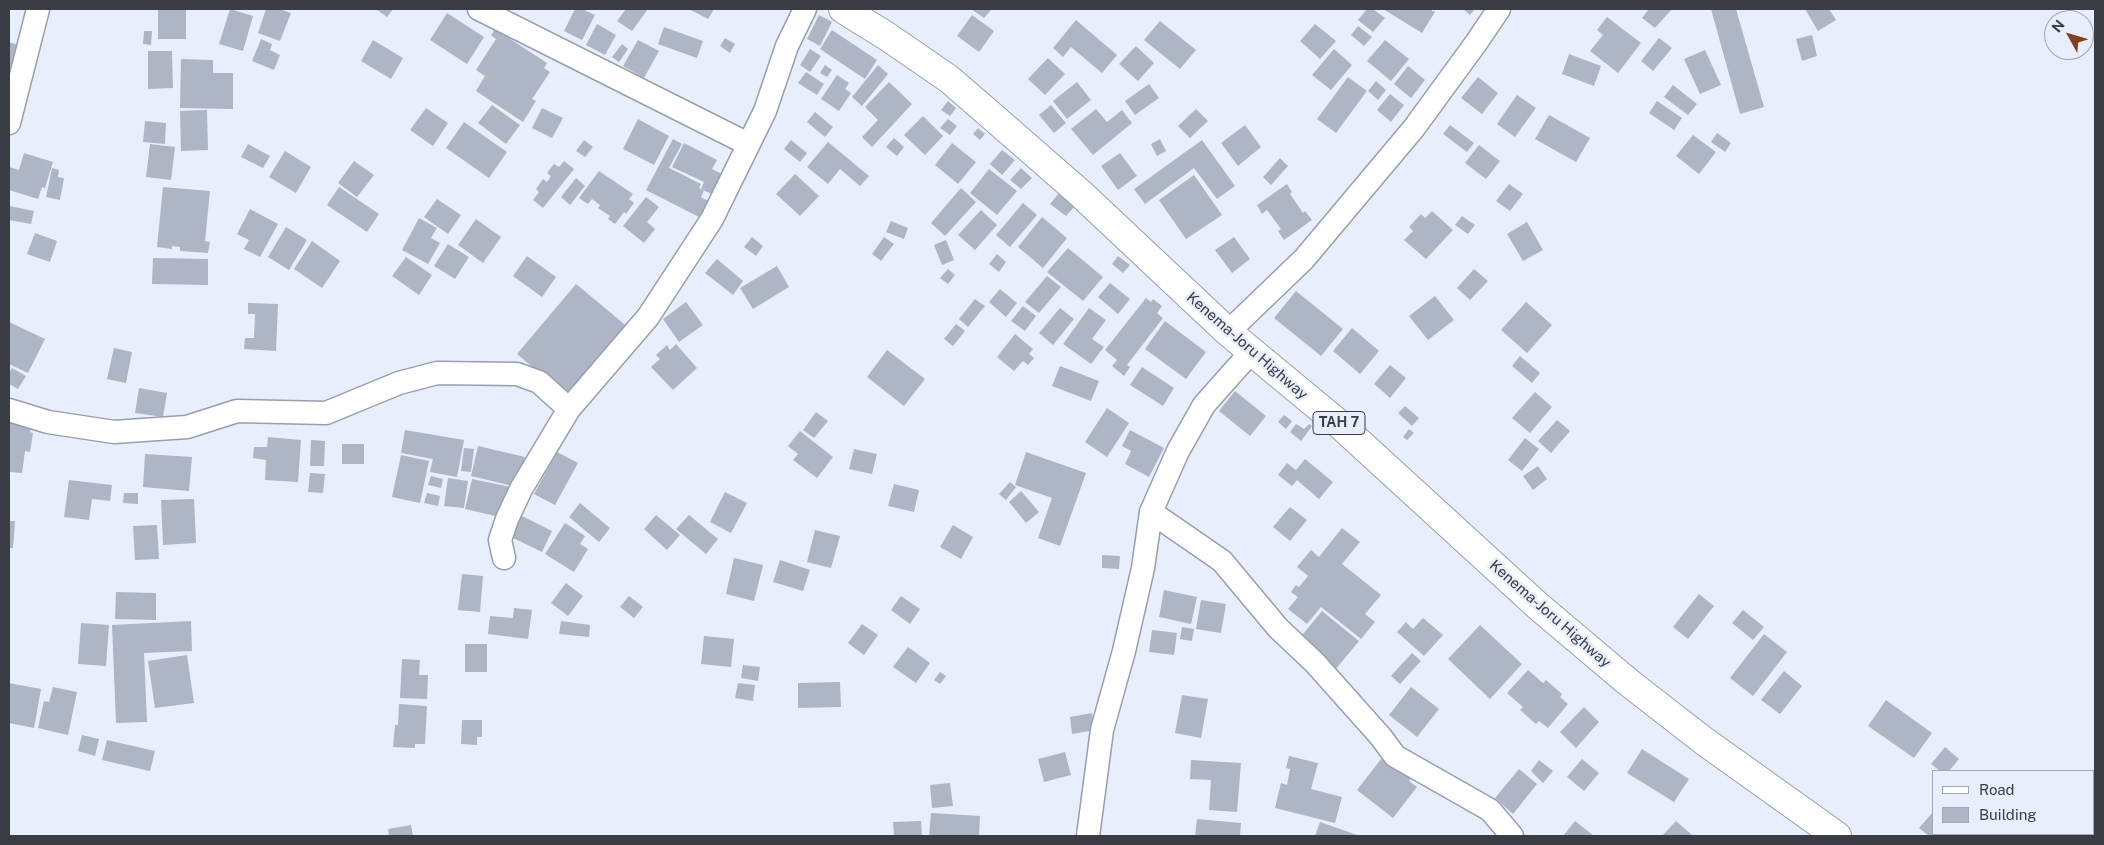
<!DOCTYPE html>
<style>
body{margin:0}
#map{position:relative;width:2104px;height:845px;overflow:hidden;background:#e8eefc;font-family:"Public Sans",sans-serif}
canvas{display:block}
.frame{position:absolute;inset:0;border:10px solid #3a3d44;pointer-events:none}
.legend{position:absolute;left:1932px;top:770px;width:162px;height:65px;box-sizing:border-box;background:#e8eefc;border:1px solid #a2a7b2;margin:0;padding:6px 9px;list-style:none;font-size:15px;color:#3a3d44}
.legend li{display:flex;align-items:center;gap:10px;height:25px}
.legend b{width:25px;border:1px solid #a2a7b2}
.north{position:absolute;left:2044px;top:10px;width:50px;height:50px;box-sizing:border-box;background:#e8eefc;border:1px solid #a2a7b2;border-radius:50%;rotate:309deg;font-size:14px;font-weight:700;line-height:20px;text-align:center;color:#3a3d44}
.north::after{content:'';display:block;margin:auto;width:18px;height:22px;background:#853e1c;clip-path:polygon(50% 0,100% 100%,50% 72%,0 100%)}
</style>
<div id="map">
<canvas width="2104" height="845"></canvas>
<div class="frame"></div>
<ul class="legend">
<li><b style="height:6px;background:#fff"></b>Road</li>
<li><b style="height:14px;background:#aeb5c5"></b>Building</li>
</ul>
<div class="north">N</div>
</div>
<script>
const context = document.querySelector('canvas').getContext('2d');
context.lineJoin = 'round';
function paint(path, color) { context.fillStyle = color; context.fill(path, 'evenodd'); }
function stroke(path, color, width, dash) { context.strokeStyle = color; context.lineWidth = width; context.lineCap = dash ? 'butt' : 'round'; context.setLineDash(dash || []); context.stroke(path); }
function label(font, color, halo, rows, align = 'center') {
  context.font = font + ' "Public Sans",sans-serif'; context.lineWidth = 5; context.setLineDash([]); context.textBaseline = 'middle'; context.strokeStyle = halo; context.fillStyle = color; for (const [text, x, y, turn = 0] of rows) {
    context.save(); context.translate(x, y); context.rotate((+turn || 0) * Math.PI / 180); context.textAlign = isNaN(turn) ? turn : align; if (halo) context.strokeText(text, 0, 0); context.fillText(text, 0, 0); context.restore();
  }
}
paint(new Path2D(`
 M230 9 253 16 243 51 219 44Z
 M266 9H279L291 13 280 41 258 33Z
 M376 9H393L387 17Z
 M575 9H582L595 15 582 40 564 31Z
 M626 9H648L632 31 617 21Z
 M689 9H714L708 19Z
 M971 9H992L984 18Z
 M1367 9H1373L1385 18 1373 32 1358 20Z
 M1383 9H1429L1435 12 1422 33Z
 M1463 9H1475L1470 15Z
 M1649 9H1672L1655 28 1642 18Z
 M1711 9H1736L1764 107 1740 114Z
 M1805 9H1829L1836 20 1818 31Z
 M158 10H186V39H158Z
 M447 13 484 37 467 64 430 40Z
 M819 15 832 22 820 46 807 39Z
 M972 15 994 31 979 52 957 36Z
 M1607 17 1641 43 1618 73 1590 51 1603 35 1597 30Z
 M1076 20 1117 55 1102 73 1071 47 1063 57 1053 48Z
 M1160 21 1196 50 1180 69 1144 40Z
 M597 24 616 35 605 55 586 45Z
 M1315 24 1336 41 1320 59 1300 41Z
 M1358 26 1372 37 1364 46 1351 35Z
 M664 27 703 41 697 58 658 44Z
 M495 29 547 63 544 68 550 72 532 99 536 101 523 122 476 91 485 76 476 70 496 39 491 35Z
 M832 30 877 60 865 79 820 49Z
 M144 31H152L151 45 143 44Z
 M1812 35 1817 56 1802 61 1796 39Z
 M725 38 735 44 730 53 720 46Z
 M1659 38 1672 48 1653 71 1641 61Z
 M261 39 272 44 270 50 280 55 274 70 252 61Z
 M373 40 403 58 391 79 361 61Z
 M638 40 659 51 644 78 623 66Z
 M1385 40 1409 59 1391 81 1367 61Z
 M9 42 21 46 9 83Z
 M622 44 628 49 619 62 612 57Z
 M1136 46 1154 63 1138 81 1119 64Z
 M810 49 821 56 810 72 800 65Z
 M1334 49 1352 65 1331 90 1312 75Z
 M1705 50 1721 85 1700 94 1684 59Z
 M148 51H172L173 88 148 89Z
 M1569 54 1601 66 1594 86 1562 74Z
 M1048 58 1065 74 1045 95 1028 79Z
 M181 59 213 60V73H233V109L180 108Z
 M825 65 832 70 827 77 820 73Z
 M878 65 888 74 862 106 852 97Z
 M1408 66 1425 80 1411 98 1394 84Z
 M806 72 824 84 817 95 798 83Z
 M837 75 849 83 845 89 851 93 839 111 821 99Z
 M1348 77 1367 91 1336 133 1317 119Z
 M1478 77 1498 93 1482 114 1461 98Z
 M1376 81 1386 90 1378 100 1368 91Z
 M889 82 912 104 872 147 862 137 878 120 865 107Z
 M1077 82 1091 100 1067 119 1053 101Z
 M1149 84 1159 98 1135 115 1125 101Z
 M1673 85 1697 104 1688 115 1664 97Z
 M1390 94 1404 105 1391 122 1377 110Z
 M1517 95 1536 108 1515 137 1497 124Z
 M948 101 956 108 950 116 941 110Z
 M1657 101 1682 118 1674 130 1649 113Z
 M492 105 520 125 506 144 478 123Z
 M1051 105 1066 123 1054 133 1039 115Z
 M426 108 448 123 433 146 410 130Z
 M542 108 563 118 552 138 532 128Z
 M1096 109 1107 122 1122 110 1132 123 1093 155 1071 129Z
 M1196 109 1208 121 1190 138 1178 126Z
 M207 110 208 150 181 151 180 111Z
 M815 112 833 127 825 137 807 122Z
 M1549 115 1590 138 1576 162 1535 139Z
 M923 116 943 136 925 155 904 135Z
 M638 119 669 136 654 165 623 149Z
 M948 119 957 126 950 135 940 128Z
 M145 121 166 123 165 144 143 142Z
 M464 122 507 152 489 178 446 148Z
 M1245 125 1261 147 1238 166 1221 143Z
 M1450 125 1474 143 1467 152 1443 134Z
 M978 128 985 134 980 140 973 134Z
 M1717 133 1731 143 1725 152 1711 142Z
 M1693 135 1716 152 1699 174 1676 156Z
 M894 138 904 147 897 156 886 147Z
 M673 139 682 144 669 168 701 184 699 188 704 191 701 197 708 201 699 217 646 190Z
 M1160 139 1166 151 1157 156 1151 144Z
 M584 140 593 147 585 157 576 151Z
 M791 140 807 153 800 162 784 149Z
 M1202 140 1235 186 1217 199 1194 168 1145 204 1134 189Z
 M828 142 869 176 860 186 840 169 828 184 807 167Z
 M684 143 717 160 712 169 724 175 714 195 701 189 704 182 672 167Z
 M952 143 976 162 958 184 935 165Z
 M150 144 175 147 171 180 146 177Z
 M248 144 270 156 263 168 241 157Z
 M1479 145 1500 161 1486 179 1465 163Z
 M1002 150 1015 160 1002 175 990 164Z
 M285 151 311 167 296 193 269 177Z
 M24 153 53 162 45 188 42 187 38 199 9 190V167L19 170Z
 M1120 153 1137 176 1118 190 1101 166Z
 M1280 158 1288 166 1271 185 1263 177Z
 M354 161 374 175 357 197 338 183Z
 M564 161 574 169 543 208 533 200 539 192 536 189 543 179 547 182 551 176 547 173 554 164 559 167Z
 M52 168 59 170 58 177 64 178 60 200 46 197Z
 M1021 168 1032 178 1021 189 1010 180Z
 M989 169 1017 191 997 215 970 193Z
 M599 171 633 194 629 199 634 203 626 214 624 212 615 224 608 219 610 216 598 208 600 205 592 199 588 204 579 198Z
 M795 174 819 196 800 216 776 194Z
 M1194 175 1222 215 1186 239 1159 200Z
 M576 178 585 186 570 205 561 197Z
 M1287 184 1292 192 1290 194 1303 213 1305 211 1312 220 1284 240 1278 231 1281 229 1267 210 1262 214 1257 205Z
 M1509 184 1523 194 1510 211 1496 201Z
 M163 187 210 191 205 241 210 242 208 253 180 251V247L172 246V249L157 247Z
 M339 187 379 214 367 232 327 205Z
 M961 188 976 202 945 236 931 223Z
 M1060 192 1076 205 1066 216 1050 204Z
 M646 197 659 207 647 222 655 229 644 243 623 226Z
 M437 199 461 215 448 234 424 217Z
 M1023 203 1037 215 1010 247 996 235Z
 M9 206 34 211 31 224 9 220Z
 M250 209 278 224 260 257 244 249 249 240 237 234Z
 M981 210 997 225 975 250 958 235Z
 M1432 211 1453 230 1426 259 1404 240 1413 231 1409 227 1421 214 1425 218Z
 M1462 216 1475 225 1468 234 1455 225Z
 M1042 217 1067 238 1043 268 1018 247Z
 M419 218 437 228 431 238 440 243 428 264 402 250Z
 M476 219 501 237 483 263 458 245Z
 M891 221 908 228 904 239 886 232Z
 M1527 222 1543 250 1523 261 1507 234Z
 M286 227 307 240 289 270 268 257Z
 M35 233 57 241 50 262 27 254Z
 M752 237 763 246 756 256 744 247Z
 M884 237 894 244 881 261 872 254Z
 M1234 237 1250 259 1232 273 1215 250Z
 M946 240 954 260 942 265 934 245Z
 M312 241 340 261 322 288 294 269Z
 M448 244 469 257 455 279 434 266Z
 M1068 248 1103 277 1083 301 1047 272Z
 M997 254 1006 262 999 272 989 264Z
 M527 256 556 277 542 297 513 276Z
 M1118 256 1130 265 1123 273 1112 264Z
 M406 257 432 275 419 295 392 276Z
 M153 258 208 259V285L152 284Z
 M717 259 743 281 733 295 705 273Z
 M777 266 789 287 753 309 740 288Z
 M948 269 955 275 948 284 940 278Z
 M1474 269 1488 281 1470 300 1457 288Z
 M1047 276 1061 287 1039 313 1025 302Z
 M1110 283 1130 299 1118 314 1098 297Z
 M576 284 629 328 569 398 517 354Z
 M1000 289 1017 303 1006 317 989 302Z
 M1296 291 1343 329 1321 356 1274 318Z
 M1435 296 1454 320 1428 340 1409 316Z
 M1146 298 1151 302 1153 299 1162 306 1157 313 1163 318 1127 365 1130 367 1124 376 1112 366 1117 360 1105 350Z
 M975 299 985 306 968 327 959 319Z
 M686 302 703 325 679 342 663 319Z
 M1526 302 1552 325 1527 353 1501 330Z
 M248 303 278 304 276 351 244 349 245 338H254L255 314H248Z
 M1023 306 1036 316 1025 331 1011 321Z
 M1060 308 1074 319 1053 345 1039 333Z
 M1089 308 1106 320 1092 339 1104 347 1091 364 1063 344Z
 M1165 321 1206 352 1186 379 1145 349Z
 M9 322 45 339 28 373 9 364Z
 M956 324 965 331 953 346 944 339Z
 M1352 328 1379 351 1360 374 1333 351Z
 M1015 334 1033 349 1029 354 1034 358 1028 365 1023 361 1014 371 997 357Z
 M676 344 697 368 673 390 651 367 660 359 656 355 667 345 670 350Z
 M114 348 132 352 126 383 107 379Z
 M887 350 925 379 904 406 867 377Z
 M1520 356 1540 373 1532 383 1512 366Z
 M1390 365 1406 378 1390 398 1374 384Z
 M1060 366 1099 381 1091 401 1052 386Z
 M1142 367 1174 388 1163 406 1130 385Z
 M12 368 26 376 18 389 9 384V374Z
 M139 388 167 393 163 417 135 413Z
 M1235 391 1266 416 1250 436 1219 411Z
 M1535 392 1552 407 1530 433 1512 418Z
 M1405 406 1419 418 1412 426 1398 413Z
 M1107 408 1129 423 1107 457 1085 442Z
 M816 412 828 421 814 438 803 430Z
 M1284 415 1292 421 1286 429 1278 422Z
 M9 420 32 423 30 432 33 433 30 452 25 451 22 473 9 472Z
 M1557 420 1570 431 1551 453 1538 441Z
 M1296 424 1304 429 1309 424 1312 426 1301 441 1290 432Z
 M1409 429 1414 433 1407 440 1403 437Z
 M405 430 464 440 457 477 430 472 433 459 401 453Z
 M1130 430 1164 448 1149 477 1125 464 1131 451 1122 446Z
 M800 431 833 457 817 478 793 460 798 454 788 446Z
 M268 437 301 440 298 482 265 480 266 460 253 458 254 447H267Z
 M1525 438 1539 449 1522 471 1508 460Z
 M311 440 325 441 324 466H310Z
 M342 444H364V464H342Z
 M478 446 525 457 517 487 471 476Z
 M464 448 474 449 471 472 461 471Z
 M854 449 877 454 872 474 849 469Z
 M557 452 578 463 555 505 534 494Z
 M1026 452 1086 473 1060 546 1038 538 1052 498 1015 485Z
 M145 454 192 457 189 491 143 487Z
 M401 455 429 461 420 503 392 497Z
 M1305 459 1333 482 1319 499 1297 480 1292 486 1278 475 1287 463 1296 470Z
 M1538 466 1547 479 1533 490 1523 476Z
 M310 473 325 474 323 493 308 492Z
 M431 476 443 479 441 488 428 485Z
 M448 478 468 481 464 508 444 506Z
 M472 479 511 487 504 518 465 509Z
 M69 480 112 485 110 501 92 499 89 520 64 517Z
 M1010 482 1016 487 1006 500 999 494Z
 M894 484 919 490 914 512 888 506Z
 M1021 491 1039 512 1026 523 1009 502Z
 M725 492 747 503 731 533 710 522Z
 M124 493H138V504L123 503Z
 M427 493 440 496 438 506 424 503Z
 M194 499 196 543 163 545 161 500Z
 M580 503 610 528 599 542 569 517Z
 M1290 507 1307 520 1290 541 1273 527Z
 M520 515 552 531 542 552 509 536Z
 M656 515 680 535 667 550 644 529Z
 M689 515 718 539 706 554 676 529Z
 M9 521H15L13 548H9Z
 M565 523 585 536 580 544 588 549 574 572 545 554Z
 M157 525 159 559 135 560 133 526Z
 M953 525 973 537 961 559 940 547Z
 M1342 528 1360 542 1342 564 1381 595 1365 614 1375 622 1361 639 1321 607 1307 624 1288 609 1298 597 1291 592 1296 585 1299 587 1308 576 1297 567 1311 550 1319 557Z
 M815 530 840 536 831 568 807 562Z
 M1102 555 1120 556 1119 569 1102 568Z
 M734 558 763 565 754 601 726 594Z
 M780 560 810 570 803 591 773 582Z
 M462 574 483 576 480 612 458 610Z
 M566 583 583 596 568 616 551 603Z
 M1164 590 1197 597 1191 624 1159 617Z
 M116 592 156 593V620L115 619Z
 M1699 594 1714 606 1688 639 1673 627Z
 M629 596 643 607 634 618 620 607Z
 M901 596 920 609 910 624 891 610Z
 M1201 600 1226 604 1221 633 1196 629Z
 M514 608 532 610 528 639 488 634 490 616 513 618Z
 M1743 610 1764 627 1753 640 1732 623Z
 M1322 611 1359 641 1335 670 1298 640Z
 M1423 618 1443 635 1424 656 1397 632 1406 622 1413 629Z
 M191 621 192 651 144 653 147 722 116 723 112 625Z
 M561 621 590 625 589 637 559 634Z
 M81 623 109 625 106 666 78 664Z
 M862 624 878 635 864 655 848 643Z
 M1480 625 1522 664 1490 699 1448 659Z
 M1182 627 1194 629 1192 641 1180 639Z
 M1152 630 1177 633 1174 655 1149 652Z
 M1764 634 1787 652 1753 696 1730 678Z
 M704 636 734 639 731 667 701 664Z
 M465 644H487V672H465Z
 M908 647 930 663 916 683 893 667Z
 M1412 653 1421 661 1400 684 1391 676Z
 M187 655 194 703 155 708 148 661Z
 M402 659 420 660 419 675H428L427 699 400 698Z
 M743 665 760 667 758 681 741 678Z
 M1528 670 1543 683 1546 680 1562 694 1560 697 1568 704 1548 728 1539 721 1536 724 1520 710 1523 707 1507 693Z
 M1784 671 1802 686 1780 714 1761 700Z
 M940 672 946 676 940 684 934 680Z
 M840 682 841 707 798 708V683Z
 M9 683 41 689 34 728 9 723Z
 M738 683 755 685 753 701 735 698Z
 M53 687 77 692 68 735 38 728 44 701 49 702Z
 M1411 687 1439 709 1417 737 1389 715Z
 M1182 695 1208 699 1201 738 1175 733Z
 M1886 700 1932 733 1914 758 1868 726Z
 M399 704 427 706 425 744H415V748L393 747 395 725H398Z
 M1584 707 1599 722 1576 748 1560 732Z
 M1092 713 1095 730 1072 734 1070 717Z
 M462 720H482V737H477V745L461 744Z
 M82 735 99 739 95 756 78 751Z
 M107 740 155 751 150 771 102 760Z
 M1945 747 1959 759 1949 771H1940L1931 764Z
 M1642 749 1689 779 1674 802 1627 773Z
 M1065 752 1071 775 1044 782 1038 759Z
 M1289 756 1318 763 1311 789 1342 797 1335 823 1275 808 1281 783 1287 785 1290 769 1286 768Z
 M1381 759 1388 764 1390 761 1411 778 1409 781 1417 787 1393 818 1357 790Z
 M1582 759 1599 773 1584 791 1567 777Z
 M1191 760 1241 763 1237 812 1209 810 1211 780 1190 779Z
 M1539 760 1553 771 1543 783 1531 771Z
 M1519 769 1537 784 1513 814 1495 798Z
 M950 783 953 806 932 808 930 785Z
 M1933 812V834H1944L1942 836H1929L1919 828Z
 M931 813 980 816 979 836H929Z
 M1197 819 1241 823 1240 836H1195Z
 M921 821 922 836H894L893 822Z
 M1575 821 1594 836H1563Z
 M1676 821 1693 836H1662Z
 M1320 822 1360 836H1315Z
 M411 825 413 836H389L388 829Z
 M1996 834H2027L2025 836H1994Z`), '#aeb5c5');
const minor = new Path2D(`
 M479 9 748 144
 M9 123 38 9
 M1228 332 1304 259 1414 128 1476 43 1499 9
 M9 410 48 422 114 432 187 427 237 411 326 413 399 383 437 373 517 374 539 382 569 409
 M1151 512 1222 561 1278 628 1315 663 1381 737 1395 756 1490 810 1512 836
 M504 558 500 540 507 519 521 489 569 409 648 317 712 219 765 111 787 46 805 9
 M1088 836 1102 730 1124 651 1143 568 1151 512 1178 451 1204 405 1251 352`);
const trunk = new Path2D(`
 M843 9 888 37 949 79 1009 131 1080 193 1228 332 1338 423 1538 606 1628 682 1704 741 1837 836`);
stroke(minor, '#989eae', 25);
stroke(trunk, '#989eae', 30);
stroke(minor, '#fff', 22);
stroke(trunk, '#fff', 28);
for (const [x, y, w] of [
 [1339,423,52]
]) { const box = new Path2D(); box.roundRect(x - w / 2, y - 11.5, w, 23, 4); context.fillStyle = '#e8eefc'; context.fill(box); stroke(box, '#3a3d44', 1); }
label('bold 14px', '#3a3d44', null, [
 ["TAH 7",1339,423]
]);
label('15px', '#3a3d44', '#e8eefc', [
 ["Kenema-Joru Highway",1247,346,41],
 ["Kenema-Joru Highway",1550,614,41]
]);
</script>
